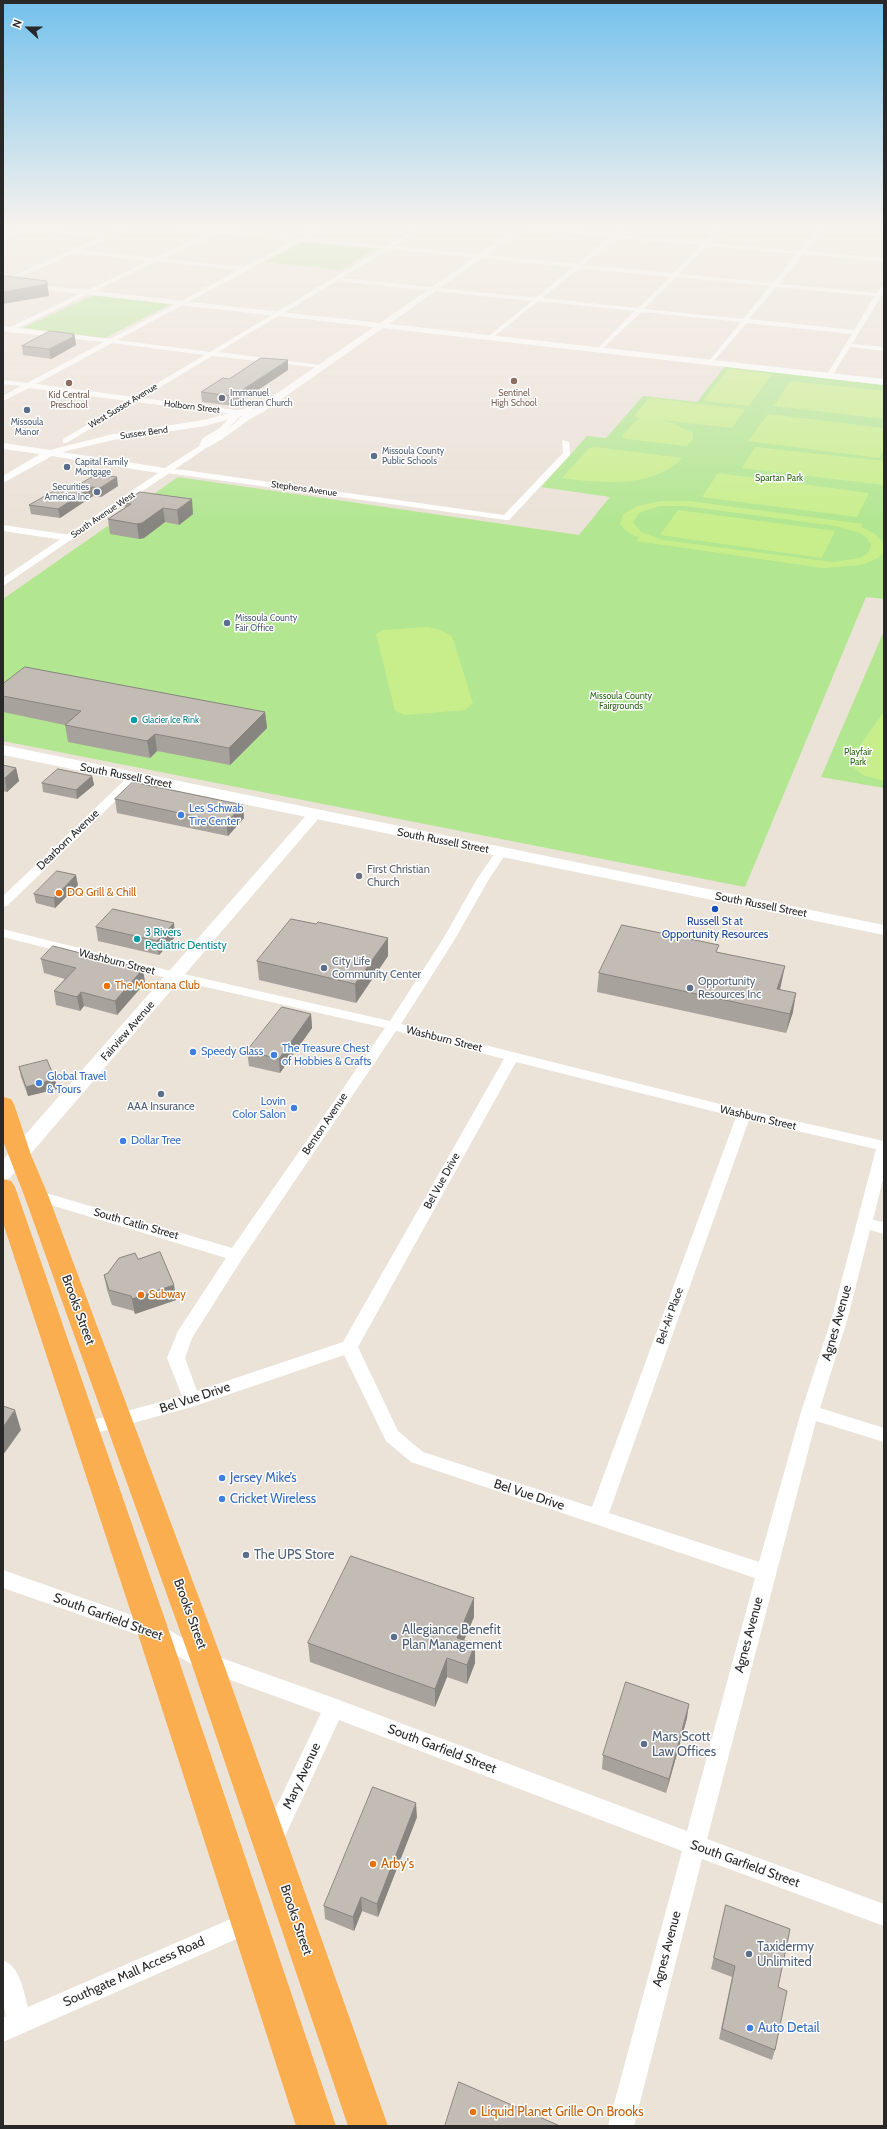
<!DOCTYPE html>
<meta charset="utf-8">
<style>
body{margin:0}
#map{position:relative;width:887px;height:2129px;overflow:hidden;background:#ebe2d8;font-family:Cabin,sans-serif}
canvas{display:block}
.frame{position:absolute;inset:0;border:4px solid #282828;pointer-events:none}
.north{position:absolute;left:8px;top:8px;width:40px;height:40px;-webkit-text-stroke:3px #fff;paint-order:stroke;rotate:291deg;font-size:11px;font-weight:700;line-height:16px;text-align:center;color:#282828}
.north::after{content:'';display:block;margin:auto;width:14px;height:18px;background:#282828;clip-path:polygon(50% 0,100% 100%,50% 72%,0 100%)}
</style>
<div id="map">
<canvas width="887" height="2129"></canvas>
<div class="frame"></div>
<div class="north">N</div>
</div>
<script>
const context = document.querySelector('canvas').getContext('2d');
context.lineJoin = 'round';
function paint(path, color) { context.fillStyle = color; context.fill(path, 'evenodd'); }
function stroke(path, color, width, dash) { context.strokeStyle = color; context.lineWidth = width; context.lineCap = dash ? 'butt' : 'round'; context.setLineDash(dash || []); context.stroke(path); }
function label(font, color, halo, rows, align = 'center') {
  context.font = font + ' Cabin,sans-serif'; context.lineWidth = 3; context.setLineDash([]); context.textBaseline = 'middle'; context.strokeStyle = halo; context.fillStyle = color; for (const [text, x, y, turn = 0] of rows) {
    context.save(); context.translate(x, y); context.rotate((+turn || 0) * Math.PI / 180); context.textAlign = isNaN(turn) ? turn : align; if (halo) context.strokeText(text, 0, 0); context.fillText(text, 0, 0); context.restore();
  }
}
paint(new Path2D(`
 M302 242 374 248 375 249 340 270 265 262Z
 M94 295 171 304 105 338 23 328Z
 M725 366 884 385V599L866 597 745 887 3 741V599L178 477 579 535 610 497 541 487 587 436 606 438 643 396 697 402Z
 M884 631V788L821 777Z`), '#b2e691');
paint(new Path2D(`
 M728 369 772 374 749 406 703 401Z
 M790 381 884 391V419L774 406Z
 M649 398 745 409 732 428 660 420 673 423 693 433V439L687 446 625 439 622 436 639 418 634 416Z
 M768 414 884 428V449L879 458 748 441Z
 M595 447 682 458C653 489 600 483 562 478L589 448Z
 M755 447 884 461V485L742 468Z
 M718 473 869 493 857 517 702 497Z
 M661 501H690L863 524 861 527C874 533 884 537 884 552L878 558 862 565 823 568 636 541 638 538 625 530 620 524 623 514 637 506ZM659 506H685L836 526 860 533 867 538 871 545 868 553 860 558 832 562 663 540 641 532 633 522 639 513Z
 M678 510 835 531 822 558 660 535Z
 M428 627 440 630 452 636 473 703 465 710 405 715 395 711 376 634 383 630Z
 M884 712V781L863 775 854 768 850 759Z`), '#c8ee8c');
paint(new Path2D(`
 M3 224 107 235 133 224H138L81 250 155 258 210 232 144 226 142 224 300 237 326 224H331L307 238 387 246 424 224H429L393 246 577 264 610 237 477 224H492L614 234 627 224H632L620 235 704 242 724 224H728L710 243 800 251 821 226 816 224 884 227V231L826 226 805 251 884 258V262L803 254 779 284 877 293 884 284V291L852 344 884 347V351L850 347 832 376 829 378 826 376 852 334 747 323 711 364 708 362 709 361 741 322 641 312 599 352 596 350 635 311 538 301 491 339 488 337 489 336 532 301 337 281 218 352 320 365 323 367 322 368 212 356 142 398 242 411V415L225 431 209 442 206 448 199 446 203 438 220 428 233 414 136 402 66 443H63V439L128 401 29 388 3 401V396L21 386 3 384V380L27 383 104 342 9 332 3 330V326L10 327 149 261 75 253 3 284V280L101 237 27 230 3 240V236L20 229 3 228ZM217 233 295 240 244 267 162 259ZM616 238 701 245 673 273 583 265ZM302 241 382 249 210 352 117 340ZM707 246 797 254 773 283 679 274ZM389 249 573 267 536 298 341 278ZM157 261 239 270 110 339 18 328ZM580 268 670 277 638 308 542 298ZM676 277 770 286 743 319 644 309ZM776 287 875 296 854 330 749 319ZM112 343 205 355 134 397 36 384Z
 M562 440 569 442 570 455 509 520H506L167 473 163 471 167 469 184 470 504 515 563 453Z
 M3 525 70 535 74 538 70 541 3 531Z
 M134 774 139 777 138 779 7 906 3 907V896L130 775Z
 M501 848 507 852 489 879 455 939 401 1024 720 1104 884 1141V1175L873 1220 884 1222V1234L870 1230 848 1317 820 1408 884 1428V1442L816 1421 707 1839 884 1904V1926L702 1859 634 2126H608L682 1851 339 1720 280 1847 272 1850 264 1847 261 1839 321 1713 200 1669 147 1638 3 1588V1570L160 1625 213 1655 334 1698 687 1831 755 1578 411 1462 386 1441 344 1355 192 1407 85 1436 79 1434 76 1429 79 1424 182 1396 167 1358 178 1331 226 1258 31 1199 28 1195 31 1191 36 1190 232 1248 385 1028 175 980 3 937V929L175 972 390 1021 443 939 477 879 497 850ZM396 1031 504 1059 343 1342 197 1391 185 1358 192 1338 242 1259ZM516 1062 736 1117 592 1507 423 1452 398 1431 358 1347ZM749 1120 876 1149 832 1317 801 1412 759 1562 609 1513Z
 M249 1911 257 1914 260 1922 257 1930 3 2042V2018L6 2016 3 2003V1960C21 1968 23 1990 28 2007Z`), '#fff');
paint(new Path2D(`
 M523 224H530L389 324 884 379V385L383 328 263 412C243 421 228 438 206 448L3 586V578L158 473 52 456 3 483V476L40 454 3 449V443L50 450 113 434 204 420 250 407 254 409 374 327 3 285V281L380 323ZM243 415 234 424 165 468 62 452 113 440 205 426Z
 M314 811 319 812 321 815 319 818 10 1178 3 1180V1160L309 812Z`), '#fff');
paint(new Path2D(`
 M3 745 884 925V935L3 755Z`), '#fff');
paint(new Path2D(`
 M3 1097 11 1099 14 1104 31 1155 48 1195 223 1662 388 2126H348L191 1662 24 1195 3 1141Z
 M3 1179 11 1181 15 1187 169 1631 336 2126H296L137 1631 3 1223Z`), '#fbae50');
paint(new Path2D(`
 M75 336 76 345 51 359 23 355 22 346Z
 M288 370 234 406 202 402 201 392 229 379Z
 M79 485 118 486 101 497 93 496 60 518 31 514 29 505Z
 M140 492 193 514 179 525 165 522 144 538 139 539 110 534 108 519 125 508 124 503Z
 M3 684 265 712 267 728 230 765 157 751 150 758 68 742 65 725 3 712Z
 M3 765 16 768 19 781 7 792 3 791Z
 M92 776 94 785 77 799 43 792 42 783Z
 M115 799 243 805 244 818 228 836 117 813Z
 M78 885 55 908 36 903 34 894Z
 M316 924 388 938V956L356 1003 259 980 257 961Z
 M96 927 175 937 159 955 98 941Z
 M718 953 781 985 780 990 793 1012 786 1033 597 992 599 973Z
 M41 959 143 969 145 983 117 1015 84 1006 80 1011 56 1005 54 991 65 979 44 973Z
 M311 1014 312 1028 280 1073 249 1066 247 1051Z
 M19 1067 55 1079 57 1089 28 1096 21 1077Z
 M138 1259 174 1285 176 1300 135 1314 134 1311 112 1305 107 1290 104 1275Z
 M474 1598V1617L464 1640 475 1663 467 1684 447 1677 435 1707 310 1662 308 1643Z
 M687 1718 666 1793 602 1769 603 1755Z
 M417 1817 378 1917 362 1911 354 1931 325 1919 324 1906Z
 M726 1905 778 1987 775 2050 772 2060 719 2039 732 1977 711 1969Z`), '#a8a29c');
paint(new Path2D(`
 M47 281 49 296 3 304V292Z
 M74 334 76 345 51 359 49 349Z
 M288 360V370L234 406 233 396Z
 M117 477 118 486 101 497 100 488Z
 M92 487 93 496 60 518 58 509Z
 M192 499 193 514 179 525 177 510Z
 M163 508 165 522 144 538 139 539 137 524Z
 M265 712 267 728 230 765 229 748Z
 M155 734 157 751 150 758 147 741Z
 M16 768 19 781 7 792 5 778Z
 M92 776 94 785 77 799 76 790Z
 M243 805 244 818 228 836 226 823Z
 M76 875 78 885 55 908 54 898Z
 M174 923 175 937 159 955 157 941Z
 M388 938V956L356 1003 355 984Z
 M785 966 781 985 774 1008 777 989Z
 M143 969 145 983 117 1015 115 1001Z
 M81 992 84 1006 80 1011 77 997Z
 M796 993 793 1012 786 1033 790 1014Z
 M311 1014 312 1028 280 1073 279 1059Z
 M55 1079 57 1089 28 1096 26 1087Z
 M174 1285 176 1300 135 1314 132 1299Z
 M15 1410 21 1430 3 1455V1427Z
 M474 1598V1617L457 1657V1638Z
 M475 1644V1663L467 1684V1665Z
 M447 1658V1677L435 1707V1689Z
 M689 1704 687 1718 666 1793 669 1779Z
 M416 1803 417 1817 378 1917 377 1904Z
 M361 1897 362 1911 354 1931 353 1917Z`), '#88847f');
const building = new Path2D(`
 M6 276 47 281V284L3 292V277Z
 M50 331 74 334 72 336H75L49 349 22 346Z
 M261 358 288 360 233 396 201 392 223 378 229 379Z
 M97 474 117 477 100 488 92 487 58 509 29 505 66 484 84 486 79 485Z
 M140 492 192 499 177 510 163 508 142 523 137 524 108 519 131 504 124 503Z
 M25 667 265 712 229 748 155 734 147 741 65 725 81 711 3 696V684Z
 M3 765 16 768 5 778H3Z
 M58 769 92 776 76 790 42 783Z
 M133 782 243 805 226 823 115 799Z
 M57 871 76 875 54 898 34 894Z
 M113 909 174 923 157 941 96 927Z
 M291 919 316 924 318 922 388 938 355 984 257 961Z
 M622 925 719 945 716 952 785 966 777 989 796 993 790 1014 599 973Z
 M53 946 143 969 115 1001 81 992 77 997 54 991 76 968 41 959Z
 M282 1007 311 1014 279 1059 247 1051Z
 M47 1060 55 1079 26 1087 19 1067Z
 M160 1252 174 1285 132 1299 131 1296 109 1290 104 1275 108 1273 119 1258 135 1253 138 1259Z
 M3 1406 15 1410 3 1427Z
 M351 1556 474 1598 457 1638 475 1644 467 1665 447 1658 435 1689 308 1643Z
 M626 1682 689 1704 669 1779 603 1755Z
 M373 1787 416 1803 377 1904 361 1897 353 1917 324 1906Z
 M726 1905 790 1929 778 1987 787 1991 775 2050 722 2029 735 1966 714 1958Z
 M459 2082 560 2126H445Z`);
paint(building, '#c3bcb5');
stroke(building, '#88847f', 1);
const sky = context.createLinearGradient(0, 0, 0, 522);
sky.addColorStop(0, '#73c1ed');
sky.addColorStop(0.43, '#f6f2ed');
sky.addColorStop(1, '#f6f2ed00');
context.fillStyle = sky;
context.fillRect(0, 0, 887, 522);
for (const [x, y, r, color] of [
 [514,381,4,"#8d6e63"],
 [69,383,4,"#8d6e63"],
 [222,398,4,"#6b7280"],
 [27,410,4,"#5c6f8a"],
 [374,456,4,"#5c6f8a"],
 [67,467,4,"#5c6f8a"],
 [97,492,4,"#5c6f8a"],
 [227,623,4,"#5c6f8a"],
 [134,720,4,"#0f9aa8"],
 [181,815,4,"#3f7fe0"],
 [359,876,4,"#6b7280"],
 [59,893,4,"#e8710a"],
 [715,909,4,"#1a4fb4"],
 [137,939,4,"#0f9aa8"],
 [324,968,4,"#5c6f8a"],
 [107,986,4,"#e8710a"],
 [690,988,4,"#5c6f8a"],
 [193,1052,4,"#3f7fe0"],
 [274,1055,4,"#3f7fe0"],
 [39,1083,4,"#3f7fe0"],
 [161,1094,4,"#5c6f8a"],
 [294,1108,4,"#3f7fe0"],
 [123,1141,4,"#3f7fe0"],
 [141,1295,4,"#e8710a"],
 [222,1478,4,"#3f7fe0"],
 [222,1499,4,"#3f7fe0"],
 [246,1555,4,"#5c6f8a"],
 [394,1637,4,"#5c6f8a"],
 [644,1744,4,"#5c6f8a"],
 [373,1864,4,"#e8710a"],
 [749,1954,4,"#5c6f8a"],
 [750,2028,4,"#3f7fe0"],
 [473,2112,4,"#e8710a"]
]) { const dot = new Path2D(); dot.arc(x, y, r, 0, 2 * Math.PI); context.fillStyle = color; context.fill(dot); stroke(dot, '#fff', 1.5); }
label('9px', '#5b616d', '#fff', [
 ["Immanuel",230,393],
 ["Lutheran Church",230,403]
], 'left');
label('9px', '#785e54', '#fff', [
 ["Sentinel",514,393],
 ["High School",514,403],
 ["Kid Central",69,395],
 ["Preschool",69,405]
]);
label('9px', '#282828', '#fff', [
 ["West Sussex Avenue",123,406,-31],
 ["Holborn Street",192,407,7],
 ["Sussex Bend",144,433,-8],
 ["Stephens Avenue",304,489,8],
 ["South Avenue West",103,515,-34]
]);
label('9px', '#4e5e75', '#fff', [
 ["Missoula",27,422,"center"],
 ["Manor",27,432,"center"],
 ["Missoula County",382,451],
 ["Public Schools",382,461],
 ["Capital Family",75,462],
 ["Mortgage",75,472],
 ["Securities",89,487,"right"],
 ["America Inc",89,497,"right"],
 ["Missoula County",235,618],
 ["Fair Office",235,628]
], 'left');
label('9px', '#2a6715', '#fff', [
 ["Spartan Park",779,478],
 ["Missoula County",621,696],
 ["Fairgrounds",621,706],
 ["Playfair",858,752],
 ["Park",858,762]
]);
label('9px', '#0d838f', '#fff', [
 ["Glacier Ice Rink",142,720]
], 'left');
label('11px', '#282828', '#fff', [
 ["South Russell Street",126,776,11],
 ["Dearborn Avenue",68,840,-44],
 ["South Russell Street",443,841,11],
 ["South Russell Street",761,905,11],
 ["Washburn Street",117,962,14],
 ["Fairview Avenue",128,1031,-49],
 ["Washburn Street",444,1039,14],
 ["Washburn Street",758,1118,13],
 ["Benton Avenue",325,1124,-56],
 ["Bel Vue Drive",442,1181,-61],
 ["South Catlin Street",136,1224,16],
 ["Bel-Air Place",670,1316,-70]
]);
label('11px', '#366cbe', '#fff', [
 ["Les Schwab",189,809],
 ["Tire Center",189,822],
 ["The Treasure Chest",282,1049],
 ["of Hobbies & Crafts",282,1062],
 ["Speedy Glass",201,1052],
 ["Global Travel",47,1077],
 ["& Tours",47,1090],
 ["Lovin",286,1102,"right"],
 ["Color Salon",286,1115,"right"],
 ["Dollar Tree",131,1141]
], 'left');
label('11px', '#5b616d', '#fff', [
 ["First Christian",367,870],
 ["Church",367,883]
], 'left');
label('11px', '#c56008', '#fff', [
 ["DQ Grill & Chill",67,893],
 ["The Montana Club",115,986],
 ["Subway",149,1295]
], 'left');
label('11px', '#164399', '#fff', [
 ["Russell St at",715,922],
 ["Opportunity Resources",715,935]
]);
label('11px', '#0d838f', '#fff', [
 ["3 Rivers",145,933],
 ["Pediatric Dentisty",145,946]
], 'left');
label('11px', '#4e5e75', '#fff', [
 ["City Life",332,962],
 ["Community Center",332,975],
 ["Opportunity",698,982],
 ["Resources Inc",698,995],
 ["AAA Insurance",161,1107,"center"]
], 'left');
label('13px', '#282828', '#fff', [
 ["Brooks Street",78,1310,70],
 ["Agnes Avenue",837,1323,-74],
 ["Bel Vue Drive",195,1398,-18],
 ["Bel Vue Drive",529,1495,18],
 ["Brooks Street",190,1614,70],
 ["South Garfield Street",108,1617,20],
 ["Agnes Avenue",749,1635,-75],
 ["South Garfield Street",442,1749,21],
 ["Mary Avenue",302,1776,-65],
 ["South Garfield Street",745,1864,20],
 ["Brooks Street",296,1920,71],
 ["Agnes Avenue",667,1949,-75],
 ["Southgate Mall Access Road",134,1972,-24]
]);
label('13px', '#366cbe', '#fff', [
 ["Jersey Mike’s",230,1478],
 ["Cricket Wireless",230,1499],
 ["Auto Detail",758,2028]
], 'left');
label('13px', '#4e5e75', '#fff', [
 ["The UPS Store",254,1555],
 ["Allegiance Benefit",402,1630],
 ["Plan Management",402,1645],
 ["Mars Scott",652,1737],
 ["Law Offices",652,1752],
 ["Taxidermy",757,1947],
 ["Unlimited",757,1962]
], 'left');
label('13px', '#c56008', '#fff', [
 ["Arby's",381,1864],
 ["Liquid Planet Grille On Brooks",481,2112]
], 'left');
</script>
